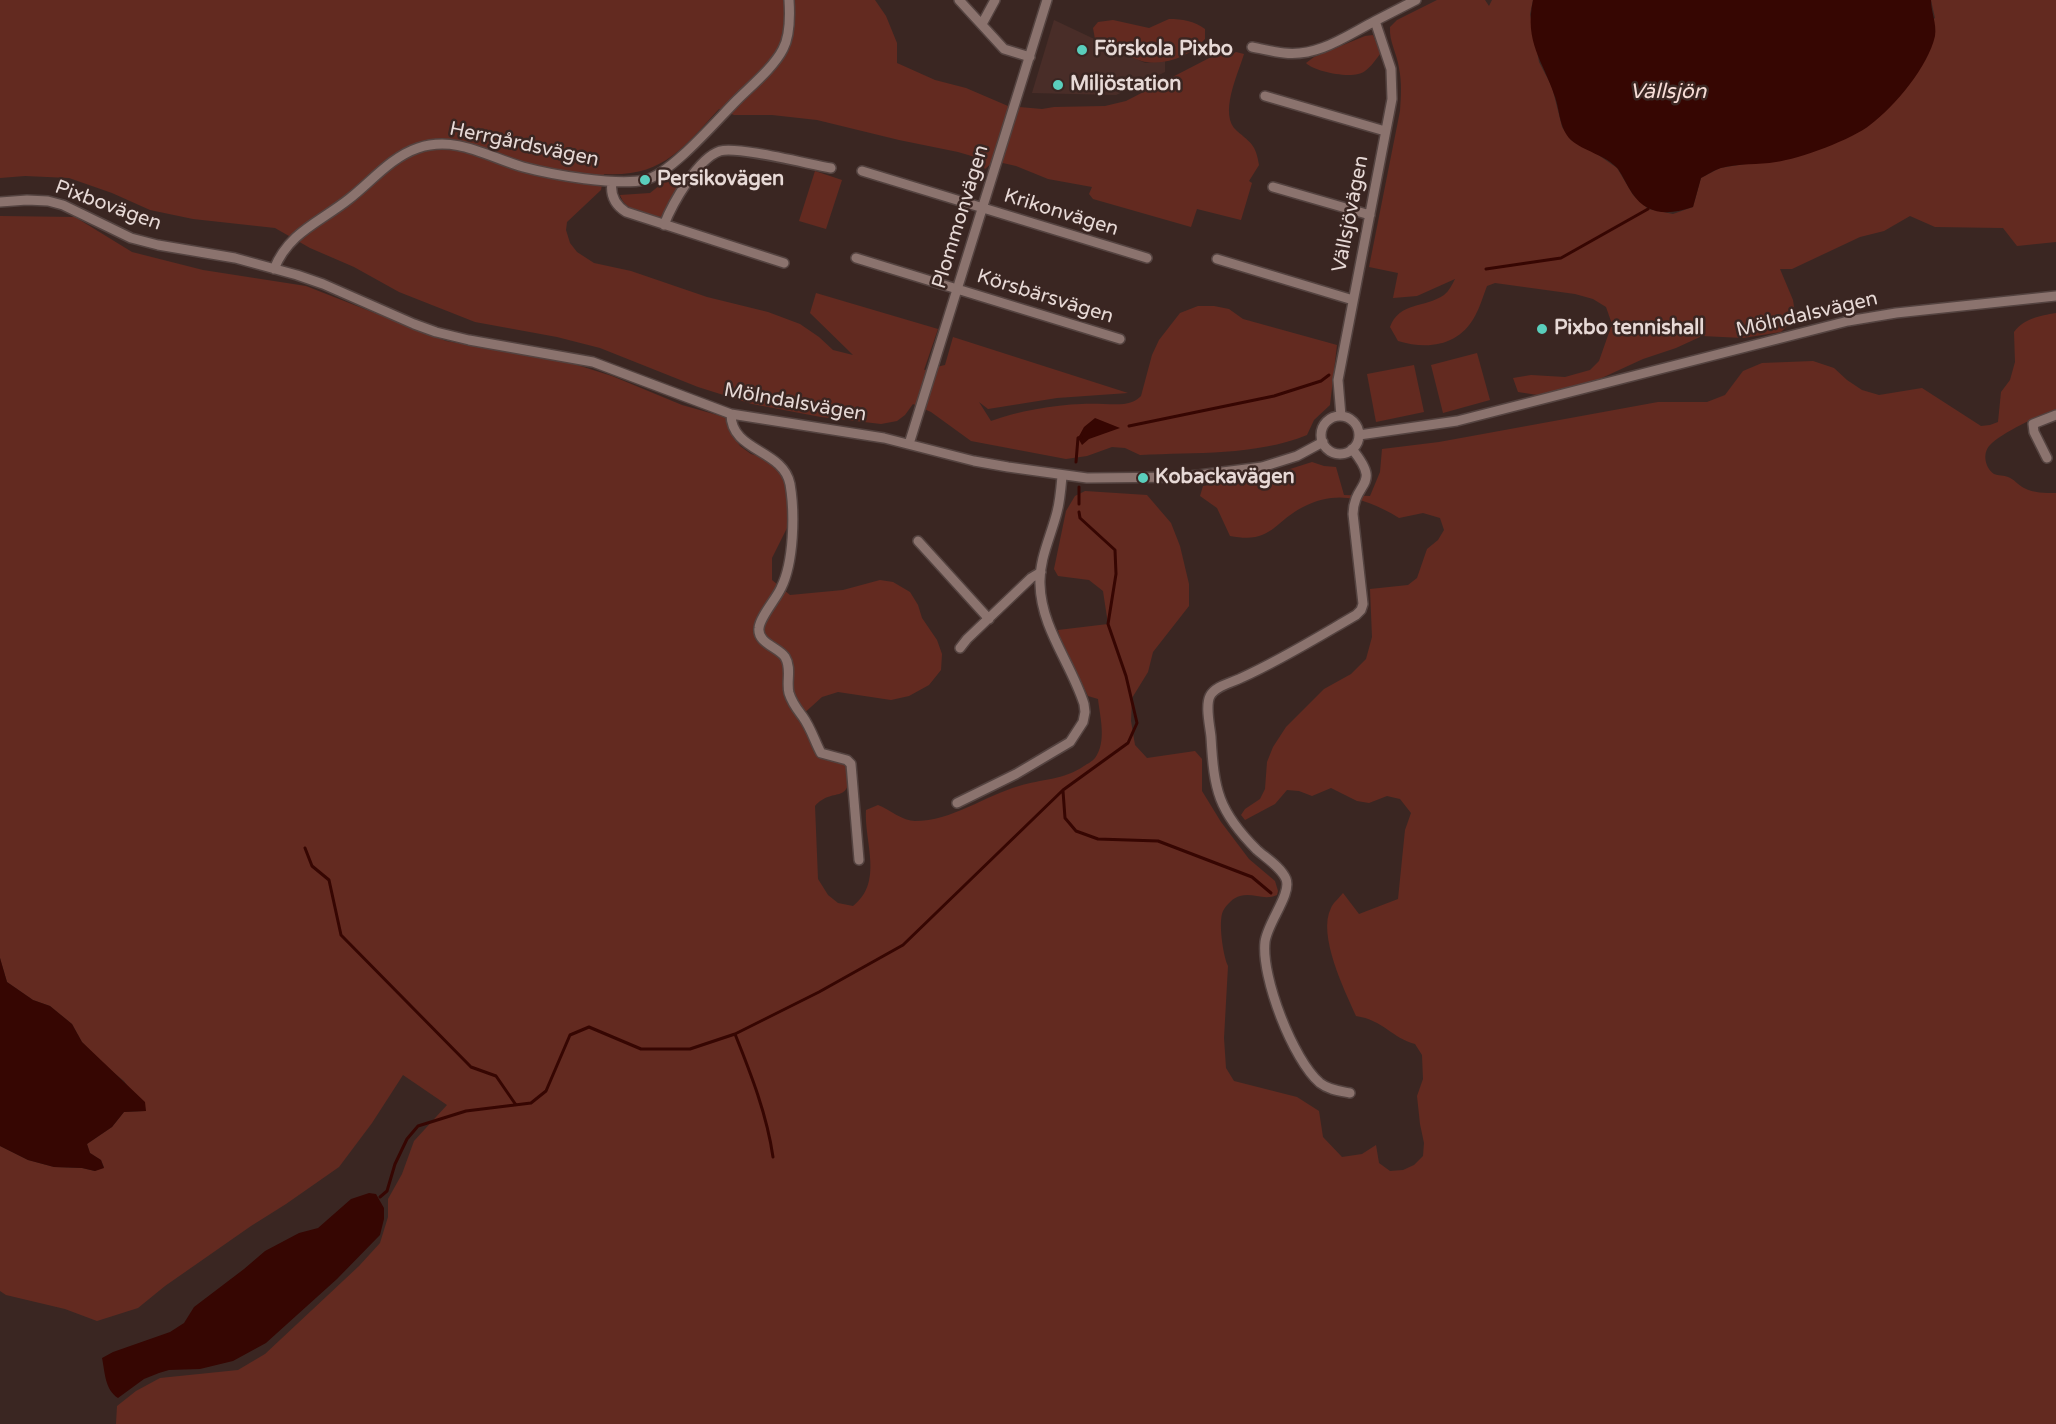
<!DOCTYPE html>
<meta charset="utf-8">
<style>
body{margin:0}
canvas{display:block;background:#3a2622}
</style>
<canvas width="2056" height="1424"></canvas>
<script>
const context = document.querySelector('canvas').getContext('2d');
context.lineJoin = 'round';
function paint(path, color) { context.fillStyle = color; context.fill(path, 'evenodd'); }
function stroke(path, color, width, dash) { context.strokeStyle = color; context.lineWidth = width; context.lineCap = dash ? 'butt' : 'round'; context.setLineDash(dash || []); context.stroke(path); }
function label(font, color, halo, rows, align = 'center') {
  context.font = font + ' "Varela Round",sans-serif'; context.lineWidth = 5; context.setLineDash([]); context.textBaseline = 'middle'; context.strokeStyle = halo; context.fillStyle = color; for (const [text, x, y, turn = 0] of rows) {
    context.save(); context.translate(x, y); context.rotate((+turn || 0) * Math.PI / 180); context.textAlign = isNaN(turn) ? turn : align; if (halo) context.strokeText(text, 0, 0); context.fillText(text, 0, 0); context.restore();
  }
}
paint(new Path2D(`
 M1054 20 1145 63 1165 61V72L1116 95 1032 93Z`), '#492d28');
paint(new Path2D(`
 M0 0H875L886 16 897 43V63L935 80 966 88 1008 106 1042 109 1054 107 1105 106 1126 101 1217 54 1229 56 1236 52 1244 54C1238 74 1218 115 1237 131 1251 143 1256 145 1259 165L1249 181 1252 183 1241 220 1197 209 1191 227 1093 199 1089 194 1092 187 1048 179 1016 166 994 161 985 169 975 157 958 152 899 140 817 120 772 115H734L719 109C682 149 663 177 604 174L601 190 567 222 566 230 570 243 577 252 594 263 631 271 707 297 768 312 800 324 819 337 833 350 853 355 810 313 816 293 938 329 924 370 945 365 953 337 1128 393 1057 398 988 409 979 402 991 421C1018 411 1053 405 1082 404 1096 403 1111 405 1124 404 1131 403 1136 401 1141 396L1152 355 1159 340 1180 313 1198 306H1214L1229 309 1243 319 1337 345 1330 405 1314 420 1307 435C1255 456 1195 452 1140 455L1125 448 1112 447 1087 456 1066 459 971 441 931 412 913 404 905 415 897 421 881 424 821 417 752 404 698 387 600 348 557 337 475 322 399 292 354 267 310 248 275 228 193 219 150 210 112 193 69 178 25 176 0 178Z
 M1437 0H1485L1489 6 1492 0H1533L1530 14 1539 62 1552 87 1562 127 1571 140 1594 152 1617 168 1633 195 1648 209 1673 214 1693 207 1701 178 1720 168 1745 164 1935 18 1931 0H2056V242L2017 246 2003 228 1935 227 1910 216 1884 231 1860 237 1792 269H1780L1793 300 1795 313 1791 322 1781 332 1743 338 1702 336 1676 348 1643 359 1593 382 1544 396 1518 392 1513 378 1531 375 1565 377 1590 370 1599 361 1612 324 1606 307 1593 299 1575 294 1495 283 1487 286C1483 296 1480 307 1475 316 1459 346 1428 350 1398 341L1390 327C1399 302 1425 308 1444 295 1449 291 1452 285 1455 279L1417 296 1393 298 1398 273 1369 267 1400 111C1401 97 1402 83 1399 68 1397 53 1389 42 1390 27L1397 20Z
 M1169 19C1182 19 1194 21 1205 29V39C1191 55 1169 65 1147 62 1135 61 1107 45 1095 39L1093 28 1098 22 1113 20 1149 28Z
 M1373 35 1381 53C1376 59 1371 67 1365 71 1354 80 1315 72 1306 63L1314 57 1365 36Z
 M815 171 842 180 826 229 799 221Z
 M664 182H684L662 217C647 216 625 211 620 195L650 193Z
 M0 216 75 217 132 252 203 270 306 286 446 341 571 363 612 376 682 405 728 418 732 434 740 446 751 454 769 459 778 465 790 493 791 508 787 528 772 558V580L790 595 843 590 880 580 893 582 910 592 918 605 922 618 937 640 942 654 941 670 929 685 909 696 891 700 838 692 822 697 801 716 825 753 841 760 850 769C850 806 833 786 815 806L818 879 828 895 838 903 853 906C884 882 864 842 866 810L878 805C890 810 903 821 915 821 952 821 984 796 1019 786 1041 779 1064 780 1084 766 1087 764 1093 761 1095 758 1107 742 1100 717 1098 699L1088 696 1060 637 1058 630 1108 624 1103 591 1089 580 1058 576 1054 569 1066 511 1075 496 1085 491 1147 495 1171 523 1180 546 1189 584V606L1153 652 1148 672 1132 698 1131 721 1135 745 1147 758 1195 751 1202 759V791L1221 822 1249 859 1275 881 1278 891 1277 895C1264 901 1252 892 1240 896 1234 897 1226 905 1223 911 1218 921 1223 956 1228 966L1224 1038 1226 1068 1234 1081 1297 1097 1319 1111 1323 1137 1342 1157 1362 1154 1376 1145 1379 1163 1390 1171 1403 1170 1414 1165 1423 1156 1424 1143 1420 1124 1417 1096 1423 1079 1422 1055 1415 1044C1392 1038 1383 1020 1356 1016 1345 991 1317 935 1331 908 1333 903 1340 897 1343 893L1359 914 1398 899 1405 830 1411 813 1400 799 1387 796 1369 803 1357 801 1331 788 1312 796 1299 791 1287 790 1275 804 1245 820 1241 815 1245 809 1260 799 1265 789 1267 762 1273 747 1286 727 1324 689 1351 674 1366 659 1372 637 1370 589 1408 585 1417 578 1427 549 1438 540 1444 530 1440 518 1423 513 1399 518C1368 499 1338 489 1303 507 1272 523 1272 544 1230 536L1217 508 1200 496 1203 486 1265 477 1312 462 1324 466 1336 467 1344 495 1370 496 1380 472 1382 449 1439 442 1658 402H1707L1725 395 1743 371 1762 363 1813 361 1834 368 1847 380 1862 390 1879 395 1922 388 1981 426 1990 425 1998 422 2001 392 2010 380 2015 362 2014 332C2025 318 2039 316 2056 313V409C2040 415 2001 433 1990 445 1982 453 1985 468 1994 474 1998 476 2004 475 2008 477 2014 479 2018 485 2024 488 2034 493 2044 493 2056 493V1424H116L117 1406 136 1391 160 1378 238 1370 265 1354 359 1266 380 1243 388 1217V1199L402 1174 414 1141 447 1105 403 1075 372 1123 339 1167 286 1204 251 1226 165 1286 138 1308 97 1321 65 1309 6 1295 0 1291V1146L28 1160 54 1167 82 1168 95 1171 104 1167 101 1160 90 1153 87 1144 112 1127 124 1112 145 1111 124 1081 99 1061 82 1042 72 1024 50 1006 33 1000 7 982 0 958Z
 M1477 353 1490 400 1443 413 1431 365Z
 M1414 365 1424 412 1376 422 1367 374Z`), '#632a20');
paint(new Path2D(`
 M1533 0H1931C1931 12 1937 24 1935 36 1928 67 1895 106 1870 125 1853 139 1799 159 1776 162 1758 165 1739 163 1721 168 1714 170 1707 175 1701 178L1693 207C1670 215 1647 216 1632 193 1627 186 1623 176 1618 169 1606 155 1583 151 1571 140 1559 128 1560 111 1555 97 1543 60 1524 43 1533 0Z
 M1095 418 1120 428 1089 439 1082 445 1078 438 1084 427Z
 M0 958 7 982 33 1000 50 1006 72 1024 82 1042 145 1102 146 1111 124 1112 112 1127 87 1144 90 1153 101 1160 104 1168 95 1171 82 1168 54 1167 28 1160 0 1146Z
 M369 1193 376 1194 384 1208V1219L380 1235 337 1279 266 1343 233 1361 200 1369 169 1370 159 1373 144 1379 118 1398C105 1390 105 1373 102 1358L113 1352 170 1332 184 1323 194 1307 244 1269 265 1251 299 1233 318 1228 351 1199Z`), '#360602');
stroke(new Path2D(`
 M1486 269 1561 258 1648 209
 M1129 426 1274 396 1321 381 1329 375
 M1076 462 1078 438 1081 437
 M1079 487V504
 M1063 791 1065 818 1076 831 1098 839 1158 841 1252 877 1271 893
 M305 848 312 866 329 880 341 935 471 1067 496 1076 516 1105
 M735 1034C751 1074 767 1115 773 1157
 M380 1197 387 1191 395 1164 407 1139 418 1126 466 1111 531 1103 546 1091 570 1035 589 1027 641 1049H690L735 1034 819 992 903 945 1063 790 1128 743 1137 723 1126 676 1108 624 1116 574 1115 550 1080 518 1079 512`), '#360602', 3);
const minor = new Path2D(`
 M959 0 1004 49 1030 57
 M982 24 995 0
 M1252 47C1263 49 1273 52 1284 53 1318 57 1346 36 1375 21
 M1265 96 1385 131
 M862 171 1147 258
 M612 182C610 195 615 205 626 212L784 263
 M1273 187 1370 215
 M0 202 27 200 48 201 63 205 131 238 158 245 235 258 297 275 323 284 414 324 436 332 469 340 593 362 731 414 884 438 974 461 1008 467 1087 478 1183 477 1262 467 1297 456 1323 442
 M664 225C672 204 698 158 720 151 738 146 808 164 831 168
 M856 258 1120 339
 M1217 259 1353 300
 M274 269C289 232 320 222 349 199 371 182 391 157 418 148 456 135 488 157 523 167 553 175 616 186 645 180 671 174 717 120 737 100 751 86 774 67 783 49 790 36 790 15 789 0
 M731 414C731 452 783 449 790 484 795 513 794 562 781 588 776 599 760 617 759 628 757 643 778 647 785 657 792 668 786 682 789 693 792 703 797 709 803 717 811 728 815 742 821 753L847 760 851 764 859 860
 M1341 416 1338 380 1392 99 1391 69 1375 21 1416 0
 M1321 435a19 19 0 1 1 38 0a19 19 0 1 1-38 0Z
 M1359 435 1457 421 1848 321 1896 313 2056 296
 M909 444 1047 0
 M2047 458 2034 432 2033 424 2056 415
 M918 541 989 619
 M960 648 967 639 1031 578 1041 572
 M957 803 1016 774 1070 742 1083 722 1085 712 1084 704C1071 663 1041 628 1040 584 1039 559 1051 536 1057 512 1060 501 1061 488 1062 476
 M1350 1093C1340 1091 1329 1090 1320 1083 1293 1060 1261 977 1265 942 1267 923 1292 894 1286 879 1281 867 1266 858 1257 850 1218 811 1214 790 1211 737 1210 726 1205 706 1210 696 1215 686 1231 683 1241 678 1281 660 1318 637 1356 615L1361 610 1363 604 1353 514C1354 480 1383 487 1352 449`);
stroke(minor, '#544340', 12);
stroke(minor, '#8b736e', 9);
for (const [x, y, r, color] of [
 [1082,50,6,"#5acebc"],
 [1058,85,6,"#5acebc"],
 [645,180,6,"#5acebc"],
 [1542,329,6,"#5acebc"],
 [1143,478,6,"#5acebc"]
]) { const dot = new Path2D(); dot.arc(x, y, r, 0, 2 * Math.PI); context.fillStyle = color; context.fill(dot); stroke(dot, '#3a2622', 2); }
label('bold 20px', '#e7d9d6', '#3a2622', [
 ["Förskola Pixbo",1094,50],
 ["Miljöstation",1070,85],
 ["Persikovägen",657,180],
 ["Pixbo tennishall",1554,329],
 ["Kobackavägen",1155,478]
], 'left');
label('20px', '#e7d9d6', '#3a2622', [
 ["Herrgårdsvägen",524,145,12],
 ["Pixbovägen",108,206,20],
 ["Krikonvägen",1061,213,17],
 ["Vällsjövägen",1351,214,-79],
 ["Plommonvägen",961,217,-73],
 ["Körsbärsvägen",1045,297,17],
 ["Mölndalsvägen",1807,315,-13],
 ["Mölndalsvägen",795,403,10]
]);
label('italic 21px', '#f7dcd6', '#3a2622', [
 ["Vällsjön",1668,92]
]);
</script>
